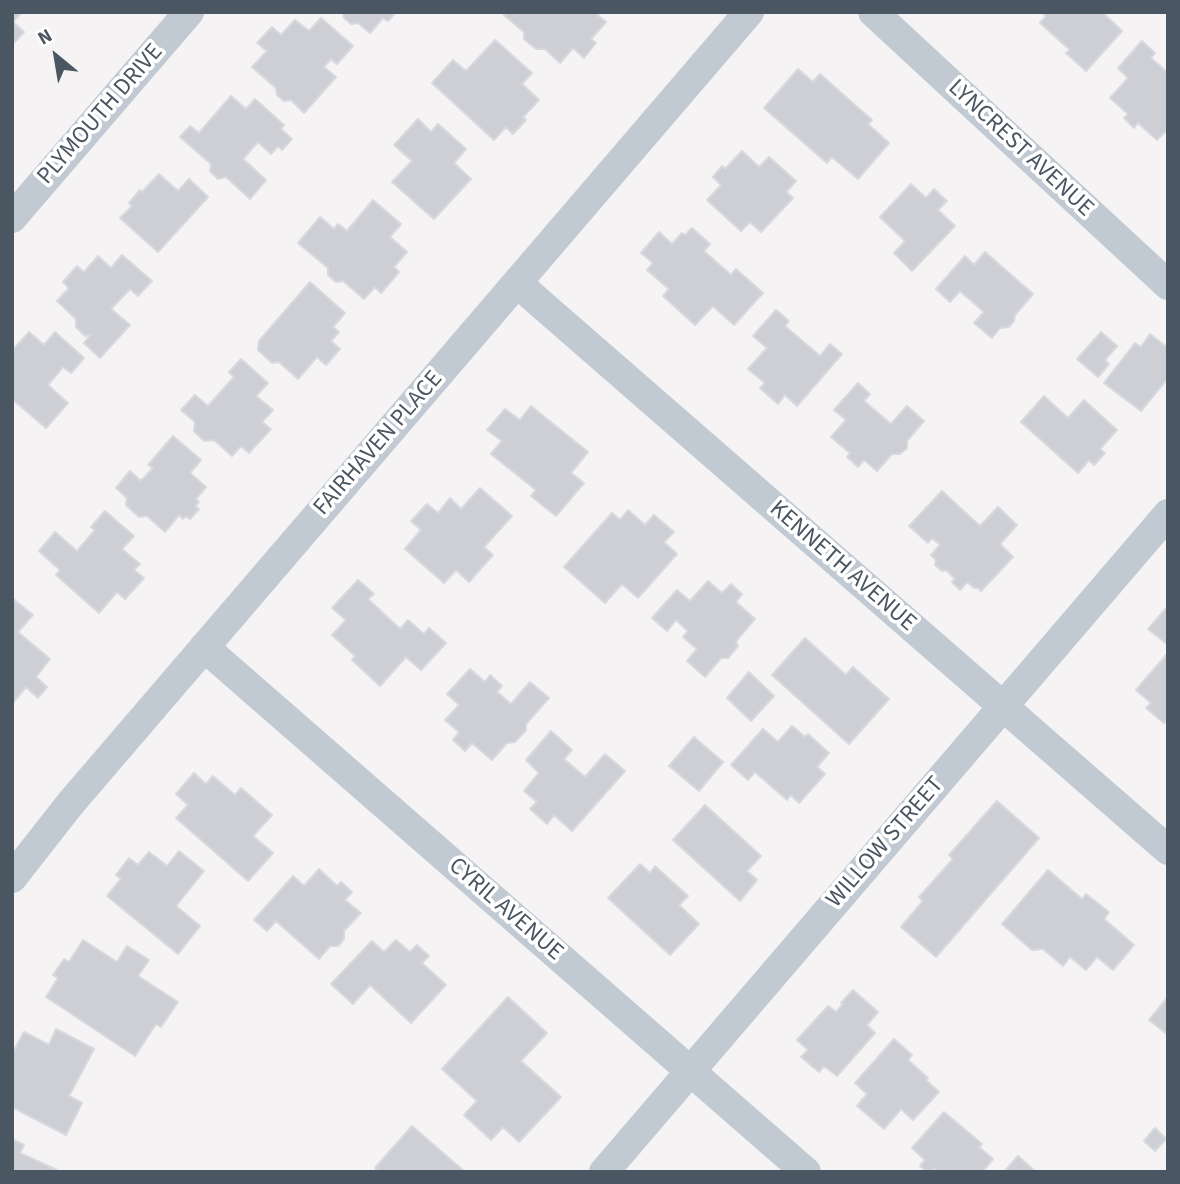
<!DOCTYPE html>
<style>
body{margin:0}
#map{position:relative;width:1180px;height:1184px;overflow:hidden;background:#f5f3f3;font-family:"Source Sans 3",sans-serif}
canvas{display:block}
.frame{position:absolute;inset:0;border:14px solid #4a5661;pointer-events:none}
.north{position:absolute;left:21px;top:21px;width:70px;height:70px;-webkit-text-stroke:5px #fff;paint-order:stroke;rotate:330deg;font-size:19px;font-weight:700;line-height:28px;text-align:center;color:#4a5661}
.north::after{content:'';display:block;margin:auto;width:24px;height:32px;background:#4a5661;clip-path:polygon(50% 0,100% 100%,50% 72%,0 100%)}
</style>
<div id="map">
<canvas width="1180" height="1184"></canvas>
<div class="frame"></div>
<div class="north">N</div>
</div>
<script>
const context = document.querySelector('canvas').getContext('2d');
context.lineJoin = 'round';
function paint(path, color) { context.fillStyle = color; context.fill(path, 'evenodd'); }
function stroke(path, color, width, dash) { context.strokeStyle = color; context.lineWidth = width; context.lineCap = dash ? 'butt' : 'round'; context.setLineDash(dash || []); context.stroke(path); }
function label(font, color, halo, rows, align = 'center') {
  context.font = font + ' "Source Sans 3",sans-serif'; context.lineWidth = 7; context.setLineDash([]); context.textBaseline = 'middle'; context.strokeStyle = halo; context.fillStyle = color; for (const [text, x, y, turn = 0] of rows) {
    context.save(); context.translate(x, y); context.rotate((+turn || 0) * Math.PI / 180); context.textAlign = isNaN(turn) ? turn : align; if (halo) context.strokeText(text, 0, 0); context.fillText(text, 0, 0); context.restore();
  }
}
const building = new Path2D(`
 M12 12H22L13 22 24 32 12 45Z
 M343 12H396L388 21 383 18 370 33 358 23 351 24 344 18Z
 M506 12H594L606 22 591 39 596 43 584 58 573 48 560 63 545 49H536L524 39V32L504 15Z
 M1041 12H1102L1122 31 1086 71 1066 53 1070 50 1040 23 1046 16Z
 M321 18 353 46 337 64 331 59 324 67 336 77 304 113 291 100 284 101 277 95 276 88 252 67 267 51 257 43 272 27 281 35 295 20 309 31Z
 M495 40 532 73 522 84 539 100 523 117 526 120 513 134 506 127 494 140 432 83 453 60 466 71Z
 M1142 41 1155 53 1151 58 1168 73V129L1157 140 1138 123 1134 128 1124 118 1128 114 1110 98 1128 78 1118 68Z
 M798 69 813 82 820 74 872 120 868 124 889 143 858 179 832 157 827 163 764 108Z
 M231 96 246 109 255 99 284 125 281 129 292 139 282 150 278 146 271 154 258 142 243 159 266 180 250 199 226 177 218 179 210 171 211 164 180 137 190 126 199 133Z
 M418 119 431 132 438 124 466 149 454 163 471 179 434 219 392 182 412 161 394 145Z
 M742 151 759 167 769 157 796 181 786 192 793 198 761 232 750 222 741 231 707 200 721 185 713 177 722 166 725 169Z
 M159 174 178 191 189 179 208 197 158 252 120 218 132 206 129 203 140 190 142 192Z
 M911 184 926 198 934 189 947 201 938 210 955 226 912 271 894 253 905 241 880 217Z
 M373 200 401 224 390 237 407 252 394 267 399 272 381 293 375 287 364 299 343 281 336 282 328 275V268L298 243 320 217 334 229 338 224 347 231Z
 M692 228 710 244 704 251 731 275 736 269 763 293 734 325 713 306 695 325 663 296 669 289 647 270 653 263 641 253 659 232 672 244 682 233 685 235Z
 M985 252 1033 294 1015 315 1014 321 1009 327 1000 328 992 338 974 323 984 312 960 291 950 302 936 289 965 256 974 265Z
 M122 255 152 281 138 296 130 289 111 309 130 325 100 358 84 343 91 334 85 336 76 327V319L57 301 69 288 63 282 77 266 84 272 98 256 111 268Z
 M310 282 345 313 333 327 339 332 331 341 340 349 326 365 317 357 298 379 279 362 272 363 258 350 259 341Z
 M776 310 789 321 785 326 820 356 830 344 842 354 797 406 785 395 778 404 760 388 765 383 748 369 767 348 753 336Z
 M29 332 44 345 55 332 84 358 71 373 63 367 48 385 68 403 46 428 12 399V351Z
 M1101 332 1117 346 1105 360 1109 364 1098 377 1077 359Z
 M1150 334 1168 348V378L1141 411 1104 383 1135 343 1141 347Z
 M241 359 268 383 256 396 273 410 262 422 271 429 249 453 241 446 232 456 214 440 204 441 194 431 195 422 181 410 195 395 208 406 234 377 229 372Z
 M858 383 870 394 864 401 891 424 907 406 924 421 907 441V448L900 454H892L877 471 864 460 858 467 847 457 850 453 831 437 846 420 834 410Z
 M1044 396 1068 418 1084 400 1117 430 1100 449 1105 453 1094 465 1089 460 1078 473 1021 422Z
 M531 406 588 452 571 473 584 483 556 516 531 496 536 490 491 454 502 441 487 430 505 409 520 420Z
 M173 436 201 460 190 473 206 487 196 499 199 502 195 506 199 509 190 519 186 516 183 519 179 515 165 532 147 516 139 517 126 505 127 498 116 488 130 471 141 481 153 468 148 465Z
 M480 488 512 516 484 547 493 555 469 582 456 570 444 583 405 549 421 530 411 521 427 504 438 513 450 498 461 509Z
 M942 491 980 526 998 507 1017 525 1000 544 1013 557 981 591 978 588H974L967 582 960 590 952 582 955 579 946 570 942 571 935 565 936 560 931 555 940 545 932 538 928 543 909 526Z
 M628 510 645 525 654 515 674 532 664 542 677 554 638 598 622 584 605 603 564 567 612 513 620 520Z
 M105 511 134 536 122 549 140 564 134 570 144 578 125 599 117 592 99 613 56 575 60 570 39 551 55 532 77 551 95 530 91 527Z
 M358 580 374 594 368 599 400 629 408 620 424 634 429 628 446 643 421 670 406 657 380 686 352 660 355 656 332 635 346 620 332 608Z
 M708 581 722 593 731 584 742 594 736 602 755 619 736 641 738 646 728 658H721L705 677 687 661 697 649 683 637 688 631 676 620 667 631 652 618 677 590 690 601Z
 M12 598 33 615 18 632 50 659 36 677 47 687 38 698 26 687 12 704Z
 M1168 606V645L1148 629Z
 M805 638 846 675 853 667 889 699 849 744 772 675Z
 M1168 653V720L1164 723 1146 708 1151 703 1136 690Z
 M470 669 485 682 490 675 502 686 497 692 511 704 530 682 549 698 526 724V730L515 742 507 743 492 760 472 743 465 751 453 740 459 732 445 720 459 705 447 694Z
 M749 672 774 696 751 721 727 698Z
 M792 726 805 737 808 734 829 753 817 767 825 774 799 803 791 795 787 800 755 772 748 780 731 765 763 729 778 742Z
 M551 731 572 750 564 759 585 777 605 754 625 771 572 831 554 815 547 824 530 809 537 802 524 791 539 773 526 760Z
 M694 737 723 762 699 791 669 766Z
 M194 773 206 784 213 776 235 795 241 788 272 815 253 836 273 853 248 881 176 818 188 805 176 794Z
 M997 801 1039 838 936 957 901 927 923 901 919 897 953 859 949 855Z
 M705 805 761 856 747 871 757 880 740 901 673 840Z
 M179 851 204 871 176 906 200 926 178 954 107 896 121 879 116 875 129 858 138 865 149 852 167 866Z
 M640 864 650 873 655 866 688 896 679 905 699 924 670 955 608 898Z
 M319 869 337 886 341 882 352 892 345 900 361 913 344 931V939L338 946H330L319 959 276 921 267 931 254 920 293 876 304 886Z
 M1048 870 1082 899 1086 894 1109 912 1104 919 1134 945 1113 970 1097 957 1086 970 1070 957 1063 966 1043 949 1032 950 1002 924Z
 M83 940 117 962 127 946 149 960 138 976 178 1002 161 1027 156 1024 135 1056 46 997 58 978 53 975 64 959 69 962Z
 M396 940 410 952 417 945 429 956 422 963 446 985 411 1023 370 985 353 1004 331 984 372 941 384 952Z
 M853 990 878 1012 867 1025 875 1033 837 1076 824 1066 819 1072 801 1057 808 1050 797 1040 828 1006 836 1012 843 1004 841 1003Z
 M508 997 547 1033 521 1061 561 1097 519 1142 503 1127 491 1140 464 1115 477 1101 442 1069Z
 M1168 997V1035L1149 1020Z
 M56 1029 94 1049 69 1096 82 1103 66 1135 12 1107V1054L24 1032 49 1045Z
 M894 1039 912 1055 908 1060 928 1078 926 1080 939 1092 913 1120 901 1109 884 1129 857 1106 867 1094 855 1083Z
 M944 1112 982 1144 979 1147 993 1159 982 1172H938L934 1168 931 1172H927L920 1166 925 1160 912 1148Z
 M412 1126 465 1172H379L375 1168Z
 M1155 1128 1166 1139 1155 1151 1144 1141Z
 M12 1139 24 1145 20 1153 57 1170 56 1172H12Z
 M1018 1156 1036 1172H1004Z`);
paint(building, '#cdcfd5');
stroke(building, '#d7d9de', 2);
stroke(new Path2D(`
 M873 12 1168 285
 M12 218 189 12
 M517 283 1168 850
 M204 647 806 1172
 M12 878 70 804 749 12
 M604 1172 1168 514`), '#c1cad2', 30);
label('24px', '#4a5661', '#fff', [
 ["PLYMOUTH DRIVE",101,115,-49],
 ["LYNCREST AVENUE",1020,149,43],
 ["FAIRHAVEN PLACE",379,444,-49],
 ["KENNETH AVENUE",842,567,41],
 ["WILLOW STREET",886,843,-49],
 ["CYRIL AVENUE",505,910,41]
]);
</script>
